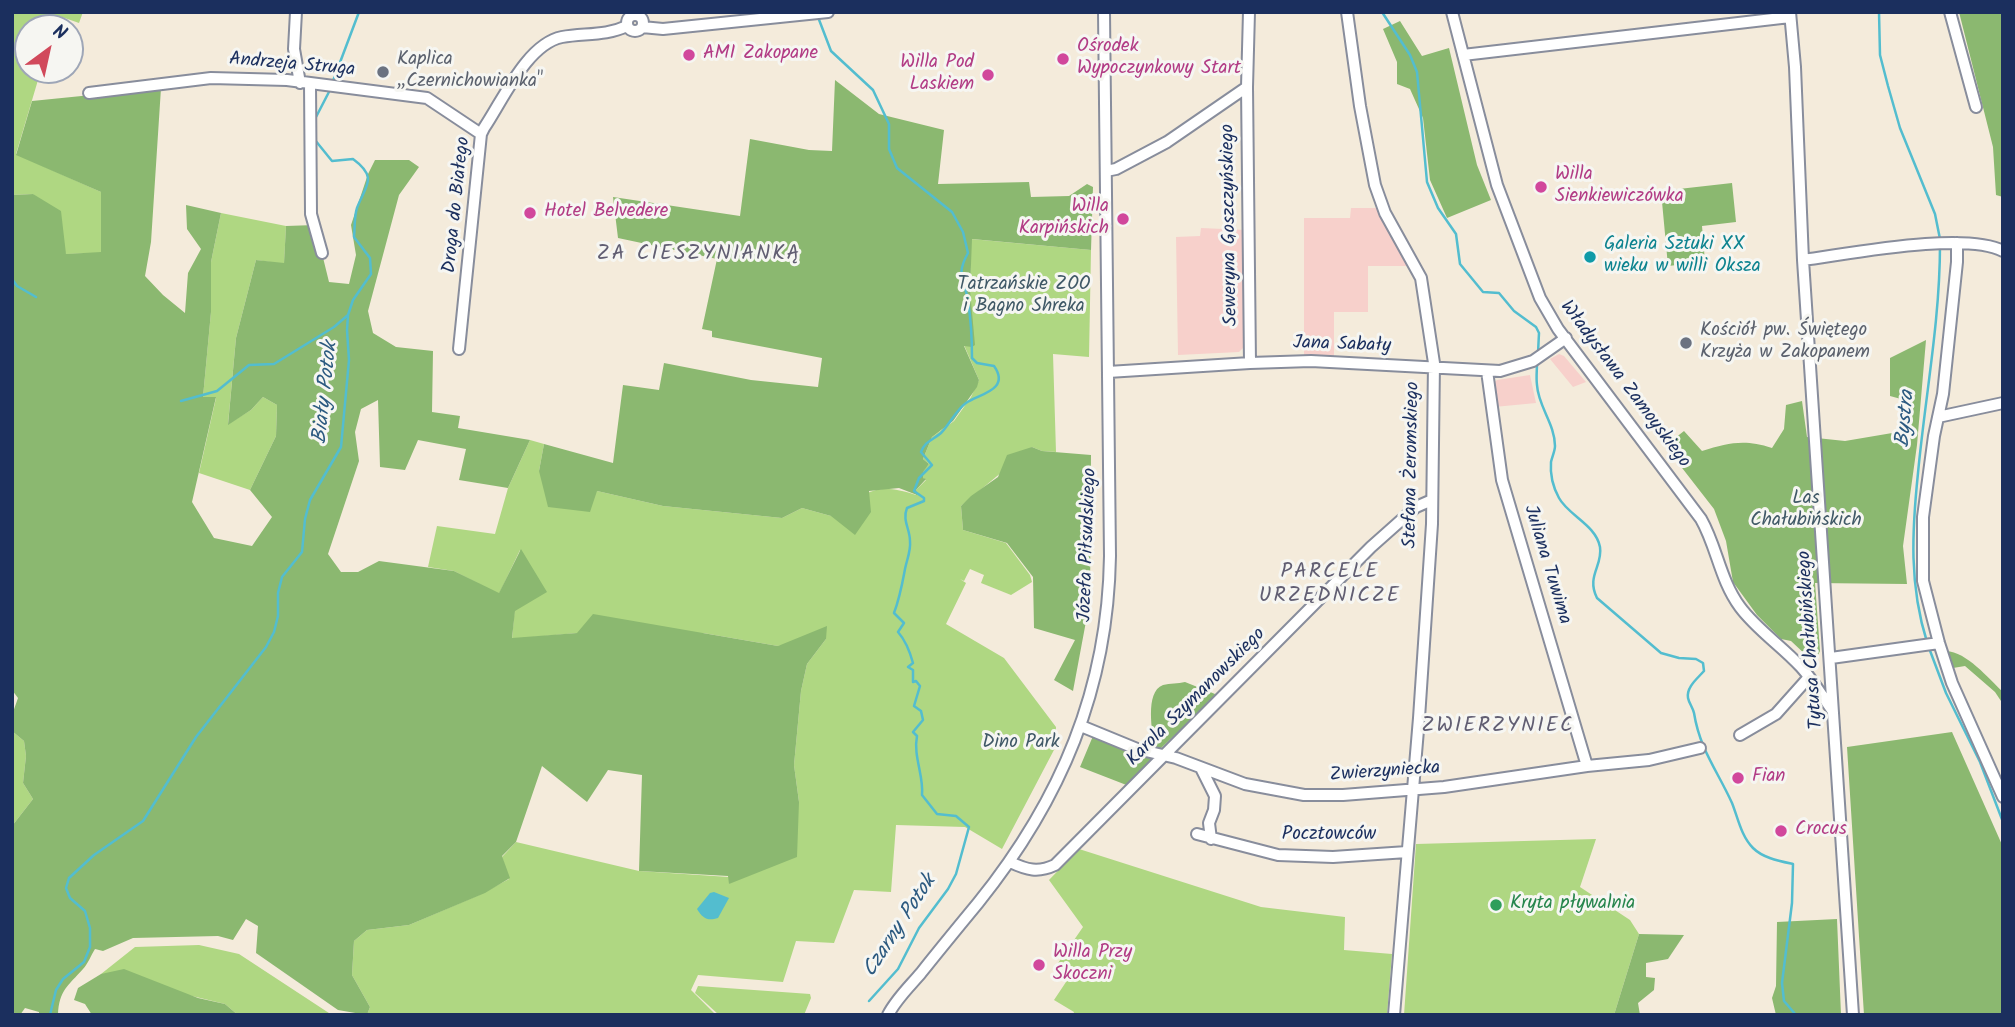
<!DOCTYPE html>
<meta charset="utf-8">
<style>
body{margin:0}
#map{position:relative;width:2015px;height:1027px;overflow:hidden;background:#f4ebdb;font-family:Kalam,sans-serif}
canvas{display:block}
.frame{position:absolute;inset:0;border:14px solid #1b2f5e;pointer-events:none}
.north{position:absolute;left:14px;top:14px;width:70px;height:70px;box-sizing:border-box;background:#f6f6f2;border:2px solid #9ea6b7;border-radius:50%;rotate:33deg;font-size:19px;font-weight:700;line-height:28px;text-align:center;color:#1b2f5e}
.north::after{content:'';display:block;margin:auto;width:24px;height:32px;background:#d1495b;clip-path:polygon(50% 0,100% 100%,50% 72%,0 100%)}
</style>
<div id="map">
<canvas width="2015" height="1027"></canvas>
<div class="frame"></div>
<div class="north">N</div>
</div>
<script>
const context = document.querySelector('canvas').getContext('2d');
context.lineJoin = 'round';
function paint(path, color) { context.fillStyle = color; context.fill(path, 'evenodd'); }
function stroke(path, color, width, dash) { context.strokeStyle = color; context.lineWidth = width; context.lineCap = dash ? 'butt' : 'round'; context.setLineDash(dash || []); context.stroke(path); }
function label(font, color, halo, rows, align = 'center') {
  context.font = font + ' Kalam,sans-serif'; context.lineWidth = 6; context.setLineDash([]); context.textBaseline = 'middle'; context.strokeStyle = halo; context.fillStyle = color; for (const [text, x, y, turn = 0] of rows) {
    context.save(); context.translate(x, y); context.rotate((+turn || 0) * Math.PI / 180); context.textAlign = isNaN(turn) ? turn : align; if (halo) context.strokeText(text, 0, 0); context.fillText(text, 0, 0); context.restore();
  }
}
paint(new Path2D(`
 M1351 208H1377L1411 266H1368V312H1334V357H1304V218H1350Z
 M1201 228 1246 230 1243 348 1239 352 1178 355 1176 237 1200 236Z
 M1559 354 1564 356 1586 382 1573 387 1550 359Z
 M1530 375 1536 403 1494 407 1492 384 1497 380Z`), '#f7d0cb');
paint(new Path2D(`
 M12 12H83L79 23 59 16 55 28H28V70H41L16 154 101 192V253L66 254 33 194 12 195Z
 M221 213 286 226 284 264 256 260 236 338 228 424 251 410 263 397 277 405 276 436 250 490 199 473 216 398 203 397 211 312V262Z
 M971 239 1091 250 1089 357 1053 354 1056 452 1042 451 1032 447 961 506 963 530 1006 543 1030 575 1032 582 1011 595 981 583 984 575 970 569 964 581 960 579 966 583 946 624 1004 658 1056 727 1055 748 1002 849 965 827 896 825 891 892 854 890 834 943 796 941 783 982 698 975 691 990 716 1015H367L370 1007 352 975 354 941 367 930 409 925 479 895 509 879 502 857 516 842 639 871 729 877V884L799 802 794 765 801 691 807 664 826 639 778 646 703 633H577L512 639 520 550 499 594 454 571 428 567 437 526 495 534 508 488 530 440 544 444 539 471 597 491 663 506 782 518 802 508 831 516C866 493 874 481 916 495V490L926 480 923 478V471L929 464 923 459 932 437 954 421 971 397 979 380 964 345 970 290Z
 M12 731 24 741 26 756 23 783 33 799 12 826Z
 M1596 839 1580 887 1630 920 1639 934 1614 1015H1404L1416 844Z
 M1079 849 1261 907 1345 917 1344 950 1392 954 1387 1015H1073L1074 1012 1054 1000 1070 976 1056 966 1083 927 1049 880Z
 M199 945 239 954 332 1015H238L225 1004 101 974 135 947Z
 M698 986 810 994 811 998 804 1015H719L695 993Z`), '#afd782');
paint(new Path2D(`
 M1959 12 2003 14V197L1996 195 1993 147Z
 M1400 21 1422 56 1449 48 1477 165 1491 200 1447 218 1430 180 1423 118 1410 89 1397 84V62L1383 29Z
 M835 80 879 114 944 130 938 184 1029 182 1031 197 1069 196 1087 184 1093 187 1091 250 972 239 970 290 975 345 972 347 964 346 979 380 977 387 953 421 932 437 923 459 929 464 923 472V478L926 479 916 490 917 495 899 488 869 491 871 512 855 535 831 516 802 508 782 518 663 506 597 491 590 512 548 507 539 471 544 444 613 463 623 385 659 390 664 363 751 380 818 387 822 358 712 337V331L702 329 717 259 618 238 613 197 740 216 750 139 809 150 832 151Z
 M161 88 151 242 145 276 163 295 185 313 188 273 201 249 187 229 186 205 221 213 211 262V312L203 397H216L192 502 214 538 252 546 272 517 250 490 276 436 277 405 263 397 251 410 228 425 236 338 256 260 284 263 286 226 315 225 329 282 349 284 356 255 351 225 368 174 375 160H409L419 167 399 195 368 311 373 333 396 347 433 351 432 412 460 416 458 428 530 440 508 488 459 480 466 449 418 440 405 470 380 467 378 400 361 409 355 432 359 461 328 554 341 572H358L379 561 454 571 499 593 521 549 547 592 515 611 512 638 577 633 593 614 778 646 827 626 826 639 807 664 801 691 794 765 799 802 797 857 729 884 728 876 639 871 642 775 608 770 587 802 542 766 516 842 502 856 510 878 485 893 409 925 367 930 354 941 352 975 370 1007 367 1015 338 1010 256 953 258 926 246 919 233 940 218 936 133 938 103 951 95 949C91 955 88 964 83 969 68 986 59 990 58 1015H39V1012L25 1008 20 1015H12V826L33 799 23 783 26 756 24 741 12 731V715L18 698 12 690V195L33 194 61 211 66 254 101 252V192L16 155 32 101Z
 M1732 183 1736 222 1702 226 1705 262 1668 266 1661 191Z
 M1926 340 1917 445 1903 546 1907 584 1815 583 1820 651 1816 659 1807 656 1791 641 1781 639 1757 615 1733 582 1726 541 1714 509 1665 446 1684 431 1702 451C1729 443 1744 439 1772 448L1784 429 1786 405 1802 401 1807 437 1845 441 1904 431 1906 417 1901 399 1890 396V358Z
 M1032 447 1042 451 1091 455 1090 600 1073 691 1054 680 1075 640 1034 628 1033 577 1007 543 963 530 961 506 971 496 998 477 1007 455Z
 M1946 651C1967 652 1988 678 2003 692V704L1995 692 1965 666 1953 668Z
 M1185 682 1215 694 1214 698 1160 749H1154C1153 733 1144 692 1163 685 1170 683 1178 684 1185 682Z
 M1952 732 2003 847V1015H1864L1847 747Z
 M1093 736 1154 755V760L1129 786 1080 767Z
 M1837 919 1841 1015H1776L1772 998 1776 986 1777 922Z
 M1639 934 1684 935 1668 959 1646 963V977L1655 978 1654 990 1638 1003 1640 1015H1614Z
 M124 969 198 998 225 1004 238 1015H92L85 1004 74 1000 78 988 101 974Z`), '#8bb870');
paint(new Path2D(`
 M714 892 729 898 718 918C708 921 703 919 697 909L710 893Z`), '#53bdcf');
stroke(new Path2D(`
 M1382 12 1410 55 1417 72 1427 182 1438 208 1456 234 1460 264 1483 292 1499 293 1514 311 1536 327 1539 333 1538 353
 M1879 12 1880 55 1888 86 1900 128 1935 214 1940 239
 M818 17 831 51 873 90 889 124V149L897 168 952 212 963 232 968 253C955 276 965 280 968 301 971 320 972 339 972 358L977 363 994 366C1011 390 979 394 966 403 956 410 950 424 941 433 933 440 925 441 921 452L932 465 919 478 914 491 924 498V501L907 508C902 520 910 529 910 541 911 551 907 559 905 569 902 585 900 597 894 613L904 623 898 632C906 641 910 652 913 663L908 667 913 670V682L916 681 920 686 914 706 921 711 923 720 913 732 917 736C913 756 924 776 922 795L937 814 956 816 969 827 956 874 948 889 919 928 898 969 869 1001
 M333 81 359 12
 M315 119 331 88
 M12 279 17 286 36 297
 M1537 363C1537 370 1536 378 1537 385 1538 406 1555 424 1555 446 1555 451 1552 457 1551 462 1550 474 1553 487 1559 498 1568 515 1596 525 1600 547 1603 566 1586 576 1597 598L1661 653 1679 658 1696 659 1703 663 1704 671C1698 678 1686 687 1688 698 1689 703 1693 708 1694 713 1700 750 1717 770 1732 803 1738 818 1741 836 1753 848 1763 858 1779 861 1793 864L1792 903 1782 983 1784 1001 1796 1015
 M181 401 217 391 249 365 274 364 334 327 348 315
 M1927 642C1909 585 1912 531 1918 473 1925 398 1940 321 1940 245
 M1929 648 1946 693 1980 762 2003 822
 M50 1015 56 990 63 979 84 962 90 947V928L85 911 70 898 66 888 69 878 94 855 143 821 196 737 266 647 274 632 278 616V593L282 577 302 552 305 519 310 500 341 447 349 360 347 330 348 315 353 300 371 274 370 258 354 237C355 228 354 217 357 208 365 186 379 178 353 159L332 161 315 140`), '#53bdcf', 2.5);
const minor = new Path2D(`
 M296 12 294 49 300 83
 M1249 12 1247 87 1250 363
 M1347 12 1360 106 1375 185 1385 213 1421 278 1434 363 1432 524 1419 718 1394 1015
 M1452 12 1497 185 1540 298 1558 329 1701 519C1717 547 1720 580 1740 607 1757 630 1782 646 1801 667 1813 680 1822 696 1832 710
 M1790 12 1795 67 1803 260 1853 1015
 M1950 12 1976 107
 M627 23a8 8 0 1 1 16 0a8 8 0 1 1-16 0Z
 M642 27 663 29 828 12
 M1463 55 1790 17
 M310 84 311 214 322 253
 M89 93 211 78 287 80 427 98 481 134
 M1106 171 1116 169 1167 142 1247 87
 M1957 243V262L1943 394 1934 436 1923 517V581L1939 643 1952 683 2003 797
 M1803 260C1849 254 1964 231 2003 251
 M459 349 481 134 484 128C503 100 527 44 562 37 584 33 606 36 627 26
 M1487 371 1502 480 1587 766
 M1108 372 1250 363 1311 361 1500 371 1533 361 1566 338
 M1938 417 2003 403
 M1831 658 1939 643
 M1081 726 1137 749 1176 758 1245 784 1304 795H1343L1444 787 1587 766 1649 760 1700 748
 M1740 735 1776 714 1809 677
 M1201 768 1215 796 1214 810 1209 823 1211 839
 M1197 834 1278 855 1333 857 1407 852
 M1010 862C1027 870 1038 873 1055 865L1371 547 1416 507 1432 500
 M888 1015C896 999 910 986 921 973 940 949 959 926 978 903 1061 800 1108 689 1110 556L1104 12`);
stroke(minor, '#888d9c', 14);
stroke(minor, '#fff', 10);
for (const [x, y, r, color] of [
 [689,55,7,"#d1479c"],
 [1063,59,7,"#d1479c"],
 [383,72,7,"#6b7280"],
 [988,75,7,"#d1479c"],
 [1541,187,7,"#d1479c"],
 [530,213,7,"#d1479c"],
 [1123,219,7,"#d1479c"],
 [1590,257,7,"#0f9aa8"],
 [1686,343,7,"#6b7280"],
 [1738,778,7,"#d1479c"],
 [1781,831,7,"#d1479c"],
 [1496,905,7,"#2e9e5b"],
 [1039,965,7,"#d1479c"]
]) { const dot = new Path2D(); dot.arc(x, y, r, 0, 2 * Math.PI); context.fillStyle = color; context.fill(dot); stroke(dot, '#f6f6f2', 2.5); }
label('19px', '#b23c85', '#f6f6f2', [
 ["Ośrodek",1077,48],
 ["Wypoczynkowy Start",1077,70],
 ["AMI Zakopane",703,55],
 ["Willa Pod",974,64,"right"],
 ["Laskiem",974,86,"right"],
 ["Willa",1555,176],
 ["Sienkiewiczówka",1555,198],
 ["Willa",1109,208,"right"],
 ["Karpińskich",1109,230,"right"],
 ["Hotel Belvedere",544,213],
 ["Fian",1752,778],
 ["Crocus",1795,831],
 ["Willa Przy",1053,954],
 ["Skoczni",1053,976]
], 'left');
label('19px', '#5b616d', '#f6f6f2', [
 ["Kaplica",397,61],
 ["„Czernichowianka\"",397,83],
 ["Kościół pw. Świętego",1700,332],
 ["Krzyża w Zakopanem",1700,354]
], 'left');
label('19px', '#1b2f5e', '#f6f6f2', [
 ["Andrzeja Struga",292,66,5],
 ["Droga do Białego",458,205,-84],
 ["Seweryna Goszczyńskiego",1231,225,-91],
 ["Jana Sabały",1342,346,2],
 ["Władysława Zamoyskiego",1624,385,53],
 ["Stefana Żeromskiego",1413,465,-89],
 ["Józefa Piłsudskiego",1089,545,-88],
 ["Juliana Tuwima",1546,565,73],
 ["Tytusa Chałubińskiego",1812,640,-94],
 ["Karola Szymanowskiego",1197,698,-45],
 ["Zwierzyniecka",1385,773,-4],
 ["Pocztowców",1329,836]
]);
label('19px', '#0d838f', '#f6f6f2', [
 ["Galeria Sztuki XX",1604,246],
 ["wieku w willi Oksza",1604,268]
], 'left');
label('19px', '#405967', '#f6f6f2', [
 ["Tatrzańskie ZOO",1024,286],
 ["i Bagno Shreka",1024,308],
 ["Las",1806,500],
 ["Chałubińskich",1806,522],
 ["Dino Park",1021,744]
]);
label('19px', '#27864d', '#f6f6f2', [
 ["Kryta pływalnia",1510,905]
], 'left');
context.letterSpacing = '2px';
label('21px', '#615e72', '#f6f6f2', [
 ["ZA CIESZYNIANKĄ",699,255],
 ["PARCELE",1330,573],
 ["URZĘDNICZE",1330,597],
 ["ZWIERZYNIEC",1498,727]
]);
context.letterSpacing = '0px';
label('italic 21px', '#2c5a80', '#f6f6f2', [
 ["Biały Potok",327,393,-84],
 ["Bystra",1907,419,-85],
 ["Czarny Potok",901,927,-57]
]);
</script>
